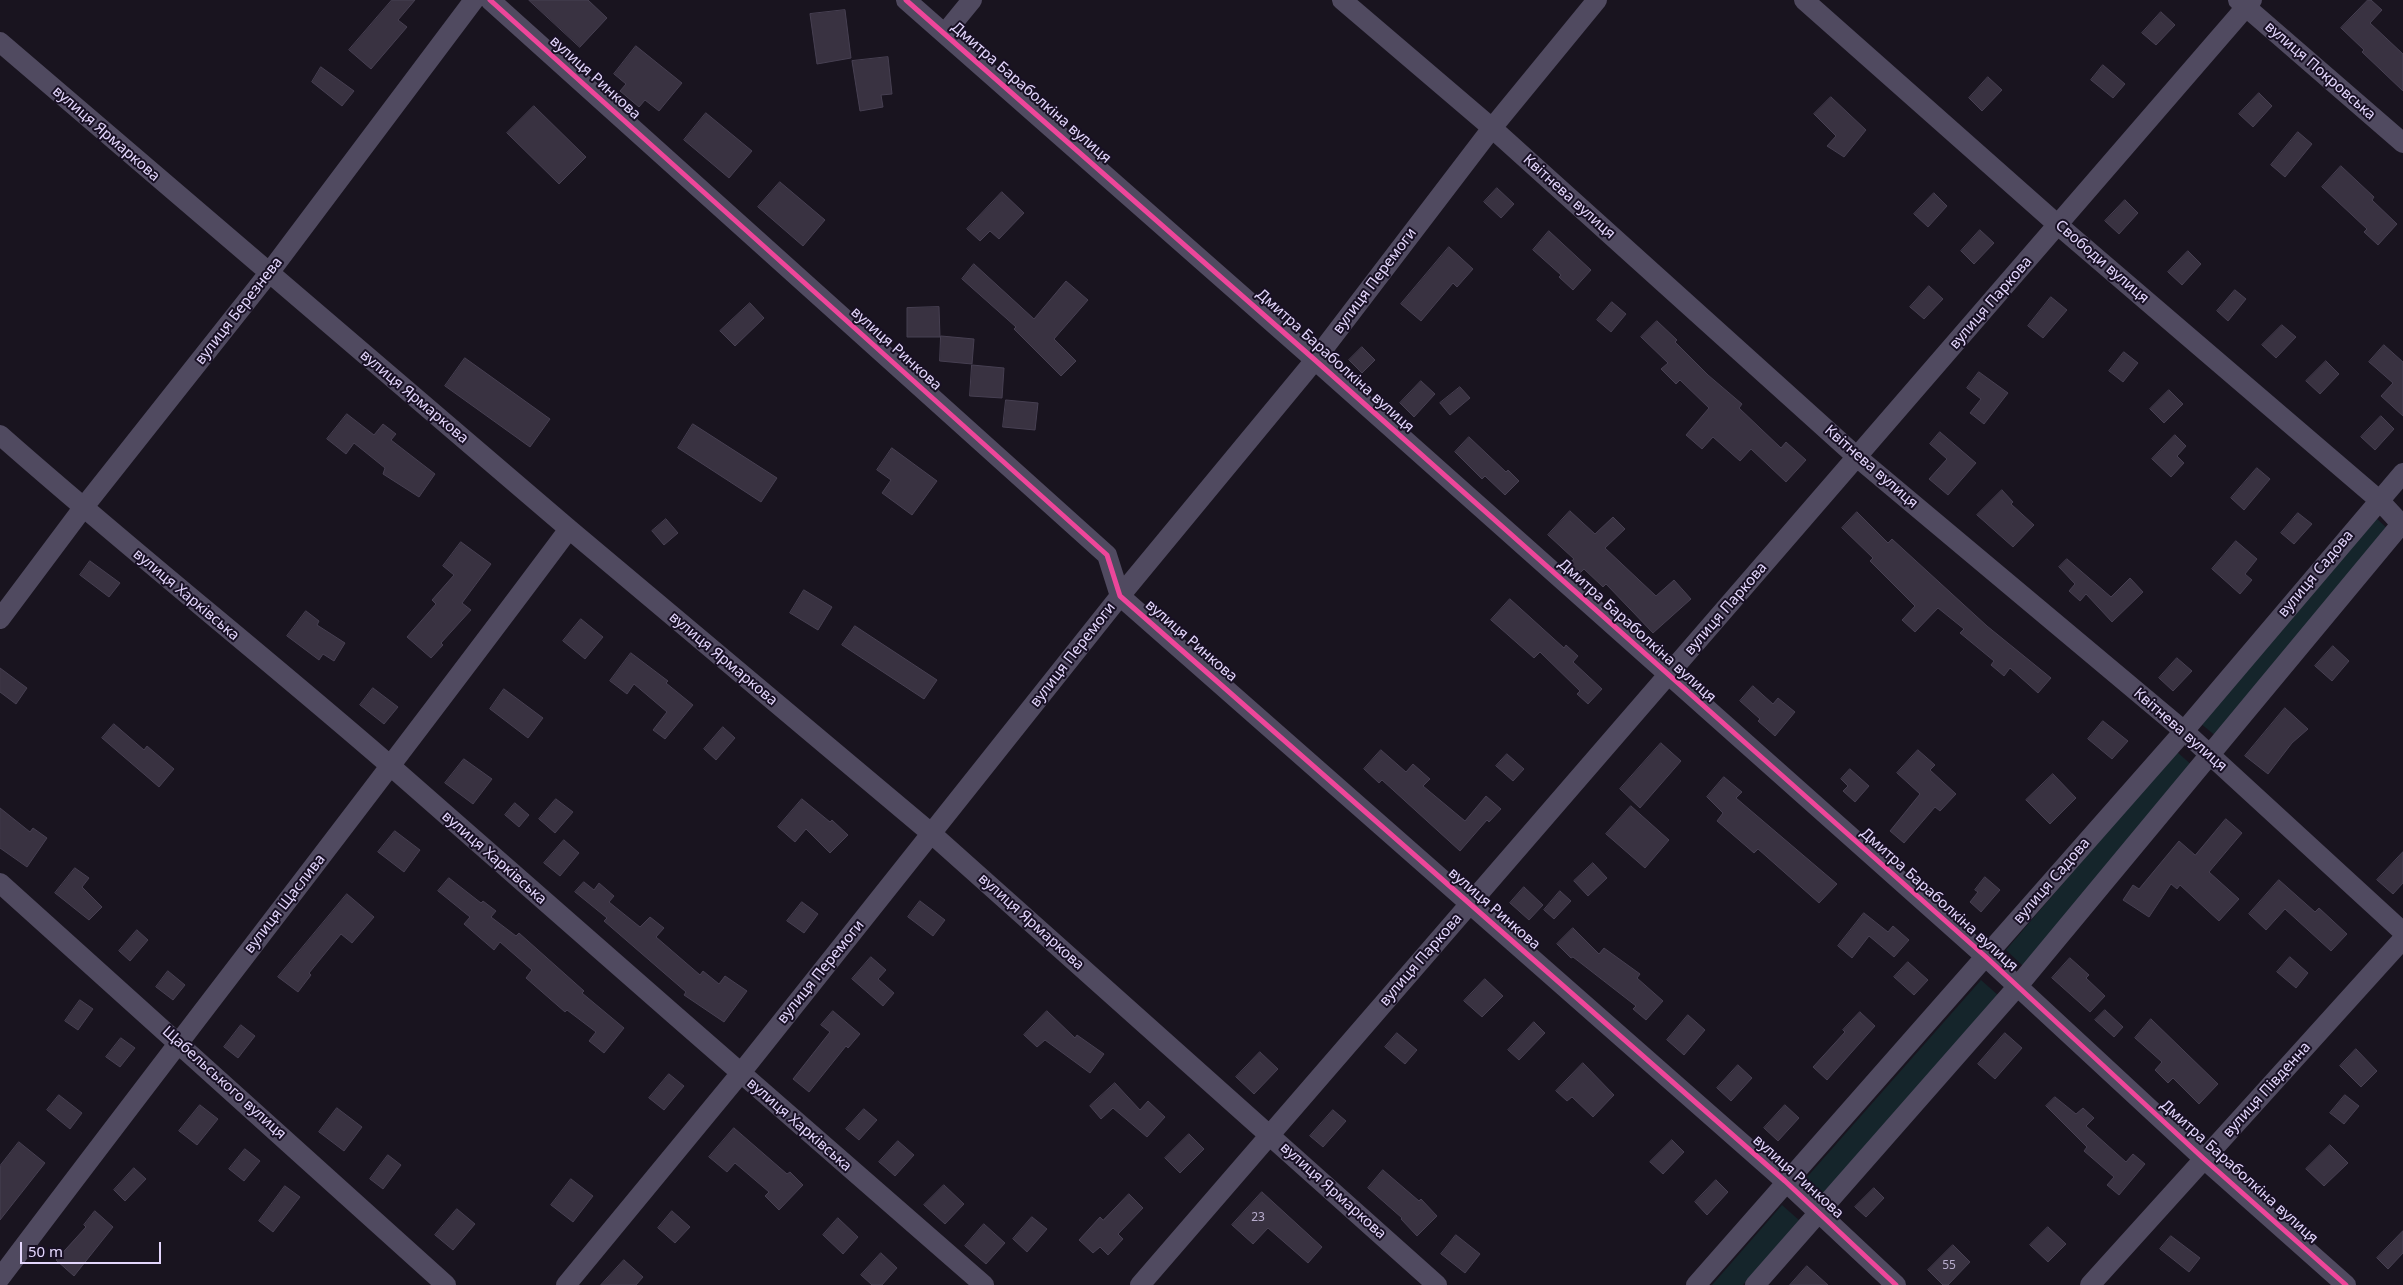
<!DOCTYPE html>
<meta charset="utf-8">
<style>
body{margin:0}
#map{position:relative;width:2403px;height:1285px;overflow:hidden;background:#19141f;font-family:"Noto Sans",sans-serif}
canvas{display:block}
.scale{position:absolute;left:20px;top:1242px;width:141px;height:22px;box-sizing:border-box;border:2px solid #e3d6fc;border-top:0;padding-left:6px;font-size:15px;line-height:18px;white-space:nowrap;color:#e3d6fc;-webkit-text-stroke:4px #181024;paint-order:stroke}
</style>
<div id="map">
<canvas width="2403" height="1285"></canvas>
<div class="scale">50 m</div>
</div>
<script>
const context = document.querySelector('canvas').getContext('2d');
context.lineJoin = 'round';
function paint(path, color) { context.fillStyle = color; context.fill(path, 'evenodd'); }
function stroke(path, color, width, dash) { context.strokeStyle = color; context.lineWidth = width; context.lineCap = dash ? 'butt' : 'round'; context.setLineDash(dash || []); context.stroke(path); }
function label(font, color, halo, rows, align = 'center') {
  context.font = font + ' "Noto Sans",sans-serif'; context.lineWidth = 4; context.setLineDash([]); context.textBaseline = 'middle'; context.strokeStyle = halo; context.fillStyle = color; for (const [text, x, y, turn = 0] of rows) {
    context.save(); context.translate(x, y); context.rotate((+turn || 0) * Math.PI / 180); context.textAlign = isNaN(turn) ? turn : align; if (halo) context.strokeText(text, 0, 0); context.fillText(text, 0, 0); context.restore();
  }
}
paint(new Path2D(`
 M2375 517 2390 531 2217 737 2200 723Z
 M2176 751 2194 767 2023 966 2006 950Z
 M1981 980 1999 996 1818 1201 1800 1185Z
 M1782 1205 1800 1221 1743 1285H1712Z`), '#15252b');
const building = new Path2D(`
 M392 0H415L398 20 407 27 371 69 349 50Z
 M529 0H588L607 18 580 47Z
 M2368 0H2371L2382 10 2370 23 2403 54V91L2362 52 2364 50 2341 28Z
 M845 10 851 58 817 64 810 14Z
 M2161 12 2175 25 2156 45 2142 33Z
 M636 46 682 83 659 111 645 100 639 107 620 91 626 84 614 74Z
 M888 57 892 94 881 95 883 107 860 111 852 61Z
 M2103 65 2125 84 2113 98 2091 80Z
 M321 67 354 91 342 106 312 82Z
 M1988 77 2002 90 1982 111 1969 98Z
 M2259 93 2272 106 2253 127 2239 114Z
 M1831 97 1866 130 1844 157 1827 146 1836 136 1814 114Z
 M534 106 586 157 559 184 507 133Z
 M706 113 752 151 729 178 684 140Z
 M2298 132 2312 144 2285 177 2271 165Z
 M2341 166 2374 197 2372 200 2397 224 2378 245 2364 232 2367 229 2322 187Z
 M780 182 825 220 803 246 758 207Z
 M1497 188 1514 204 1501 218 1484 202Z
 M1002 192 1024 213 999 239 990 231 980 241 967 229Z
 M1934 193 1947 206 1928 227 1914 214Z
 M2125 200 2138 213 2119 234 2105 221Z
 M1980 230 1994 243 1974 264 1961 251Z
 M1549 231 1591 270 1573 290 1559 277 1561 275 1533 250Z
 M1449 247 1473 269 1457 287 1453 283 1421 321 1401 304Z
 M2188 251 2201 264 2182 285 2168 272Z
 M974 264 1034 319 1066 281 1088 300 1054 339 1076 361 1061 376 1014 329 1016 327 962 279Z
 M1929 286 1943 299 1924 319 1910 307Z
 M2235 290 2246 299 2228 321 2217 311Z
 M2051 297 2067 310 2043 338 2028 326Z
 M1612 302 1626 314 1611 332 1597 320Z
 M750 303 764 318 735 346 720 331Z
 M939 307 940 337H907V308Z
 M1657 321 1677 340 1675 342 1708 375 1742 404 1739 408 1781 448 1786 442 1806 460 1786 482 1751 449 1740 461 1713 437 1702 449 1686 435 1709 408 1680 380 1676 384 1661 369 1668 363 1641 337Z
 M2282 325 2296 337 2276 358 2262 345Z
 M941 336 974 339 972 364 940 361Z
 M2384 345 2403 362V416L2381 396 2393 383 2369 362Z
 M1362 347 1375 360 1362 373 1349 360Z
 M2124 352 2138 363 2123 382 2109 371Z
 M465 358 550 419 530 447 445 386Z
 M2326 361 2339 374 2320 394 2306 381Z
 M972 365 1004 368 1002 398 970 396Z
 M1979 372 2008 393 1984 424 1970 413 1981 399 1967 388Z
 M1421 381 1435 394 1414 417 1400 403Z
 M1460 387 1470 398 1450 415 1440 403Z
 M2169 390 2183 404 2164 423 2150 409Z
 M1006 400 1038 403 1035 430 1003 427Z
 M347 414 374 435 383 424 396 434 391 440 435 474 419 497 383 474 385 468 354 443 346 454 327 439Z
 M2381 416 2394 429 2375 450 2361 437Z
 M693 424 777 478 761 502 678 448Z
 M1940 432 1976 463 1948 495 1929 479 1947 459 1930 444Z
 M2175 435 2186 446 2177 456 2184 463 2171 477 2152 459Z
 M1469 437 1506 472 1508 470 1519 481 1505 495 1485 476 1482 479 1455 452Z
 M892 448 937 481 912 515 882 493 891 480 877 470Z
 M2257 468 2270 479 2244 510 2231 498Z
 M2002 490 2013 502 2011 504 2034 525 2013 547 1977 515Z
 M1570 511 1595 534 1613 517 1625 529 1605 548 1656 596 1674 580 1691 599 1653 633 1606 584 1603 587 1584 569 1579 574 1569 563 1574 559 1548 535Z
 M1857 512 1888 543 1892 539 1987 626 2051 678 2038 693 2010 668 2004 676 1991 665 1994 661 1960 633 1964 629 1938 608 1915 632 1902 620 1915 606 1870 561 1873 558 1842 528Z
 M2298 513 2312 524 2294 544 2281 533Z
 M666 519 678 533 664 545 652 531Z
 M2236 541 2257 559 2245 574 2252 580 2240 594 2212 569Z
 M461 542 491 564 462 603 471 610 441 643 443 645 431 658 407 637 436 604 432 600 454 575 443 566Z
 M2067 559 2111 597 2130 578 2143 592 2112 622 2086 594 2080 601 2069 591 2075 584 2059 567Z
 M90 561 120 583 109 597 80 575Z
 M804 590 832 607 818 630 790 613Z
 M1510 599 1564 648 1566 645 1578 656 1573 662 1602 689 1588 704 1577 694 1580 691 1540 652 1534 658 1491 620Z
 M306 611 319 621 317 625 345 643 334 661 323 654 319 660 287 636Z
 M581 619 603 637 585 659 563 641Z
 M855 626 937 680 924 699 842 645Z
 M2333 646 2349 661 2332 681 2315 666Z
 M631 653 668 681 666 683 693 705 665 739 653 730 667 712 634 684 627 694 610 681Z
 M2177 658 2192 671 2173 691 2159 678Z
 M0 668 27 688 16 704 0 692Z
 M1753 686 1773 704 1778 698 1795 712 1775 736 1758 721 1760 719 1740 701Z
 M373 688 398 707 384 724 360 705Z
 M504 689 543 718 528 738 490 709Z
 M2285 708 2308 729 2292 743 2268 774 2245 756Z
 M2103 721 2128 741 2112 759 2088 739Z
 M114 724 144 750 147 746 174 769 159 787 102 738Z
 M723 727 735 738 716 760 704 749Z
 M1661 743 1681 761 1640 808 1620 789Z
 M1381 750 1406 772 1413 764 1430 779 1423 786 1465 821 1486 796 1501 809 1489 822 1487 820 1460 851 1382 780 1379 783 1364 769Z
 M1918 750 1935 765 1930 770 1956 794 1940 811 1935 807 1904 843 1890 831 1920 794 1897 773Z
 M1507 754 1524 769 1513 781 1496 766Z
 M464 759 492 779 473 804 445 783Z
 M1850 769 1869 786 1855 802 1843 791 1848 786 1841 779Z
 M2053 774 2076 798 2050 824 2026 800Z
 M1724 777 1742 792 1736 798 1837 884 1819 903 1758 849 1754 853 1717 821 1723 813 1707 797Z
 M556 799 573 812 555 833 539 819Z
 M802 799 830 822 832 820 848 835 830 853 806 829 795 842 778 827Z
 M515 803 529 815 519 827 505 815Z
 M1631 806 1669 840 1645 868 1606 834Z
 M0 808 30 832 33 828 47 838 27 867 0 848Z
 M2226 819 2242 833 2209 872 2239 899 2219 921 2180 885 2177 889 2171 884 2149 917 2123 900 2133 885 2139 889 2179 841 2195 855Z
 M395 831 420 850 404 872 378 852Z
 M564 840 579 853 560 876 544 863Z
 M2403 852V883L2393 894 2377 880Z
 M1593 863 1607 878 1588 896 1574 881Z
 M75 868 89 878 82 887 102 907 89 920 55 893Z
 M1985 877 2000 890 1981 912 1970 902 1978 892 1975 890Z
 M449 878 481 903 483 901 496 911 491 917 516 936 519 933 584 991 582 993 624 1028 604 1053 589 1041 596 1032 567 1010 565 1012 526 978 532 970 500 942 494 950 464 924 470 917 438 891Z
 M2279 880 2315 912 2319 908 2347 934 2331 951 2285 909 2266 930 2249 914Z
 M584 882 594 890 599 883 614 896 609 902 640 927 650 917 664 928 656 937 700 975 703 971 719 984 725 976 747 991 724 1022 684 995 686 992 604 921 607 918 575 892Z
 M1524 887 1543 905 1529 920 1510 903Z
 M1560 891 1571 901 1554 919 1544 910Z
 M347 894 374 917 352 943 341 934 309 973 311 975 298 992 278 977Z
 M920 901 945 920 933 936 908 917Z
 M802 902 818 914 804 933 787 921Z
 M1864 913 1888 932 1893 926 1909 940 1894 957 1869 936 1852 958 1838 946Z
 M1573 928 1599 954 1604 948 1640 974 1637 978 1663 1001 1646 1020 1633 1009 1636 1006 1573 957 1571 958 1557 944Z
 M137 930 148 940 130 961 119 951Z
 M871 957 886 970 878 979 894 993 883 1006 852 979Z
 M2290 957 2308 973 2296 988 2277 972Z
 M2070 958 2089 975 2086 978 2105 996 2090 1012 2052 978Z
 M1908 962 1928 980 1914 995 1894 977Z
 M168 971 185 985 173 1000 156 987Z
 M1485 979 1503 996 1482 1017 1464 1001Z
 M80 1000 93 1009 78 1030 65 1021Z
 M2105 1010 2123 1027 2114 1037 2095 1020Z
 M833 1011 860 1034 848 1048 846 1046 809 1092 793 1079 830 1032 821 1025Z
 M1047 1011 1075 1038 1077 1035 1104 1054 1090 1073 1045 1040 1037 1047 1024 1035Z
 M1860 1012 1875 1026 1827 1080 1813 1067 1845 1032 1843 1030Z
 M1688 1015 1705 1030 1684 1055 1667 1040Z
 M2151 1019 2218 1084 2199 1104 2173 1078 2168 1083 2155 1070 2162 1062 2135 1038Z
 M1534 1022 1545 1033 1519 1060 1508 1050Z
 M241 1025 255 1036 238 1058 224 1047Z
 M1397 1033 1417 1050 1405 1064 1385 1047Z
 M2005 1033 2022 1048 1995 1079 1978 1064Z
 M121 1038 135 1048 120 1067 106 1057Z
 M2356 1049 2377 1071 2361 1087 2340 1066Z
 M1260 1052 1278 1069 1254 1094 1236 1077Z
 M1583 1063 1614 1095 1593 1117 1572 1097 1567 1101 1556 1091Z
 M1738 1065 1752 1078 1731 1101 1717 1088Z
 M669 1074 684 1086 664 1110 649 1098Z
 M1115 1083 1140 1110 1148 1101 1165 1117 1147 1137 1113 1108 1101 1119 1090 1106Z
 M59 1095 82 1113 70 1129 47 1110Z
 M2345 1095 2359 1106 2344 1124 2330 1113Z
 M2055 1097 2076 1114 2083 1108 2094 1118 2086 1126 2126 1162 2133 1154 2145 1164 2119 1195 2107 1185 2114 1177 2084 1151 2087 1147 2046 1106Z
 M200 1105 218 1119 197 1145 179 1131Z
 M1785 1105 1799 1118 1778 1141 1764 1128Z
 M337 1108 362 1127 344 1151 319 1132Z
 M864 1109 877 1120 859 1140 846 1129Z
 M1333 1110 1346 1121 1323 1147 1310 1136Z
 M734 1128 787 1174 790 1172 803 1185 779 1210 765 1196 769 1192 735 1163 727 1172 709 1157Z
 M1189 1134 1204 1149 1180 1173 1165 1158Z
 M1672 1140 1684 1152 1663 1174 1650 1162Z
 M898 1141 914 1155 895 1176 879 1162Z
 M19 1142 45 1163 0 1220V1166Z
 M2330 1145 2348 1163 2324 1186 2306 1169Z
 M245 1149 260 1161 244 1181 229 1169Z
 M388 1155 401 1165 383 1189 370 1179Z
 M134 1168 146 1179 125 1201 114 1190Z
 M1383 1170 1419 1201 1421 1199 1437 1216 1417 1236 1401 1219 1402 1218 1368 1188Z
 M571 1179 593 1196 573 1222 551 1205Z
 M1716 1180 1728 1192 1707 1215 1695 1202Z
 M944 1185 964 1204 945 1224 924 1205Z
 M285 1186 300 1197 273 1232 259 1221Z
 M1874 1188 1884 1198 1866 1217 1855 1207Z
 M1262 1192 1322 1247 1308 1263 1268 1228 1253 1244 1232 1225Z
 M1129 1194 1143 1208 1118 1234 1123 1239 1108 1255 1100 1247 1093 1253 1079 1240 1100 1217 1103 1220Z
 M457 1209 475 1224 453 1250 435 1235Z
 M95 1211 113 1227 74 1276 56 1260 86 1227 84 1225Z
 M672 1211 690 1227 675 1243 658 1228Z
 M1032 1217 1047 1229 1027 1252 1013 1239Z
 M838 1218 858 1237 843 1254 823 1235Z
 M984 1224 1005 1243 986 1264 965 1246Z
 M2048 1227 2066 1244 2048 1262 2030 1245Z
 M2403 1231V1253L2388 1269 2377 1258Z
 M1456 1235 1480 1254 1465 1273 1441 1254Z
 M2171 1236 2200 1258 2189 1272 2160 1249Z
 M1953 1245 1970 1262 1948 1285H1943L1928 1270Z
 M881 1253 897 1268 882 1285H872L861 1275Z
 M624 1260 643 1277 636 1285H601Z
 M1807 1266 1828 1285H1790Z`);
paint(building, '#393241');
stroke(building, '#474052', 1);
stroke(new Path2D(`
 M490 0 1107 555 1120 596 1785 1181 1896 1285
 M906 0 1315 360 1986 957 2204 1159 2346 1285
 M1342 0 1492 128 1857 457 2184 731 2403 932
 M1804 0 2058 225 2379 500 2403 526
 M2238 0 2403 143
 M945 33 972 0
 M0 42 569 529 932 834 1437 1285
 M0 435C129 549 264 656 394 769 591 941 786 1114 984 1285
 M0 619 83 508 269 273 474 0
 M0 883 446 1285
 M0 1278C189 1027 382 780 569 529
 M566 1285 740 1074 1120 596 1315 360 1492 128 1597 0
 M1140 1285 2252 0
 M1696 1285 2184 731 2403 473
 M1755 1285 2017 987 2403 522
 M2090 1285 2403 939`), '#504a60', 20);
stroke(new Path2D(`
 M490 0 1107 555 1120 596 1785 1181 1896 1285
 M906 0 1315 360 1986 957 2204 1159 2346 1285`), '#ed469a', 5);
label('12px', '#b8adcd', null, [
 ["23",1258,1218],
 ["55",1949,1266]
]);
label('15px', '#e3d6fc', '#181024', [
 ["вулиця Покровська",2320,71,41],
 ["вулиця Ринкова",595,78,42],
 ["Дмитра Бараболкіна вулиця",1031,93,41],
 ["вулиця Ярмаркова",106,134,41],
 ["Квітнева вулиця",1569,197,42],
 ["Свободи вулиця",2102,262,41],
 ["вулиця Перемоги",1375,281,-53],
 ["вулиця Паркова",1991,303,-49],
 ["вулиця Березнева",239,311,-52],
 ["вулиця Ринкова",896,349,42],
 ["Дмитра Бараболкіна вулиця",1335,361,42],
 ["вулиця Ярмаркова",414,397,40],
 ["Квітнева вулиця",1871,467,41],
 ["вулиця Садова",2316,574,-50],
 ["вулиця Харківська",186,595,40],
 ["вулиця Паркова",1726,609,-49],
 ["Дмитра Бараболкіна вулиця",1637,631,42],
 ["вулиця Ринкова",1191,641,41],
 ["вулиця Перемоги",1073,655,-52],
 ["вулиця Ярмаркова",723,659,40],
 ["Квітнева вулиця",2180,730,41],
 ["вулиця Харківська",494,858,41],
 ["вулиця Садова",2052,881,-49],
 ["Дмитра Бараболкіна вулиця",1939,900,42],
 ["вулиця Щаслива",285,904,-52],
 ["вулиця Ринкова",1494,909,41],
 ["вулиця Ярмаркова",1031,922,42],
 ["вулиця Паркова",1421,960,-49],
 ["вулиця Перемоги",821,972,-51],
 ["Щабельського вулиця",224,1083,42],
 ["вулиця Південна",2267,1090,-48],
 ["вулиця Харківська",799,1125,41],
 ["Дмитра Бараболкіна вулиця",2239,1172,42],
 ["вулиця Ринкова",1798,1177,42],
 ["вулиця Ярмаркова",1333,1191,42]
]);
</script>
